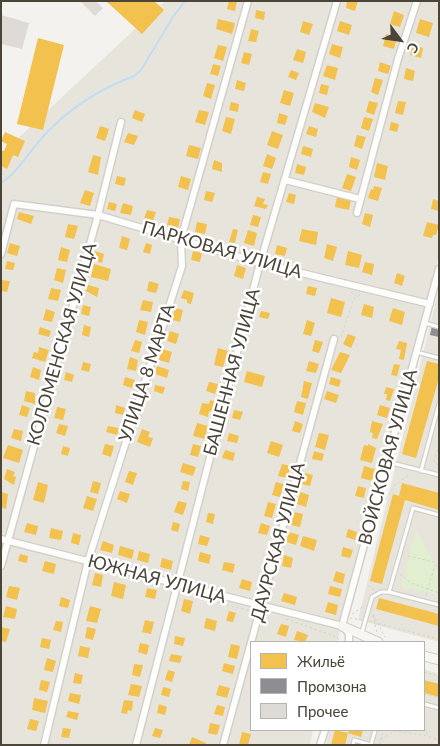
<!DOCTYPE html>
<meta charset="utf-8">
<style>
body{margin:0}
#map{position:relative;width:440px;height:746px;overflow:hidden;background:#f4f2ee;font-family:Lato,sans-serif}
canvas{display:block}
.frame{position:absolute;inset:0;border:2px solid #4b4439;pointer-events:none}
.legend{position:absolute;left:250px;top:641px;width:175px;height:90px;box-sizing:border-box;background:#fff;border:1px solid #b7b4b0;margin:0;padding:6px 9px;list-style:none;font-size:15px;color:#4b4439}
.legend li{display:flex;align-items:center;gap:10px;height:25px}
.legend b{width:25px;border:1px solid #b7b4b0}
.north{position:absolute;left:375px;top:15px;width:50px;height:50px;-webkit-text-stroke:4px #fff;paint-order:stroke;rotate:121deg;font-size:14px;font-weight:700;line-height:20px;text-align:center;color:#4b4439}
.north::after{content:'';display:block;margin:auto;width:18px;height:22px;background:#4b4439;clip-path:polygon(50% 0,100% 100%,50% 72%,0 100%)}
</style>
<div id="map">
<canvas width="440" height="746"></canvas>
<div class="frame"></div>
<ul class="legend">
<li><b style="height:14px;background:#f2c14e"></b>Жильё</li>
<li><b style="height:14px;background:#8d8d92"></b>Промзона</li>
<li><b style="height:14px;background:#dedbd6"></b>Прочее</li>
</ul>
<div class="north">С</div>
</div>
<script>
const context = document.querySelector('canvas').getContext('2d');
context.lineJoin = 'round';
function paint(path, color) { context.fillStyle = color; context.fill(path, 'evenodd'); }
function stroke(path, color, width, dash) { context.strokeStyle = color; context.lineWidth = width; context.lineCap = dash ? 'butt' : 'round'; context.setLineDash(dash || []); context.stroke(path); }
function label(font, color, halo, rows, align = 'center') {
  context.font = font + ' Lato,sans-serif'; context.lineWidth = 5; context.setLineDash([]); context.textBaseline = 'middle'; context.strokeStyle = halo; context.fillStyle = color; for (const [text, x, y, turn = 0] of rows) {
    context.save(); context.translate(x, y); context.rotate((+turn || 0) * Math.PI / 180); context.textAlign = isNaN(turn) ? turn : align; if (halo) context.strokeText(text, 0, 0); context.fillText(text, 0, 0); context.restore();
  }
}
paint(new Path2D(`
 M165 1H439V256L337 642H251V730H313L310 745H1V154Z
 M439 288V642L358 620Z
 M424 669 439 674V745H326L330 730H424Z`), '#e7e4dc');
paint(new Path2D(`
 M391 734 434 745H388Z`), '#eae5da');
paint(new Path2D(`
 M416 530 439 571V601L437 595 411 588 405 590 401 586Z`), '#e1eecf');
paint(new Path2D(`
 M106 1H154L164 10 142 34Z
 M229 1H237L235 11 227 9Z
 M347 1H358L355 11 346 8Z
 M256 10 265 12 264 20 255 18Z
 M394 11 404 15 400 27 390 24Z
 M218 19 235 23 232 34 216 29Z
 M420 19 433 23 429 37 416 33Z
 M303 21 313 24 309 35 300 32Z
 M340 21 352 25 349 35 337 31Z
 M251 29 259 31 256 42 248 41Z
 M386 34 397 37 394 49 383 46Z
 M38 38 64 45 43 130 17 124Z
 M332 44 343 47 340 58 329 54Z
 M218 45 227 47 223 61 214 58Z
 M413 45 423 48 421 58 410 55Z
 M297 49 306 52 303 63 293 60Z
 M244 52 252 54 249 65 241 63Z
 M380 62 391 66 388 74 378 71Z
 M213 64 221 66 218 76 210 74Z
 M327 65 338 68 335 80 323 76Z
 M406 68 415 71 413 81 404 79Z
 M291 70 299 73 296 80 288 77Z
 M375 78 383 80 378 95 371 92Z
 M237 80 246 83 244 91 235 89Z
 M207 83 215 85 211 99 203 96Z
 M321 84 329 86 327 95 319 93Z
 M284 90 294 93 290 106 280 103Z
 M369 101 378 103 374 115 366 112Z
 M398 101 406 102 403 115 395 113Z
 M231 102 239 104 238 112 229 110Z
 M315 103 329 107 325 118 312 112Z
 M135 110 145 114 142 122 132 118Z
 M199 110 209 112 205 125 195 122Z
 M279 113 288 116 285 125 277 123Z
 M226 117 235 119 231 134 222 131Z
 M364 117 373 119 369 131 361 128Z
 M391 122 399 124 397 132 389 130Z
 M100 126 109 129 105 141 96 138Z
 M309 126 318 129 316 137 306 134Z
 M272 131 283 135 278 149 267 145Z
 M5 132 25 141 18 157 13 155 7 169 1 166V150L4 151 7 144 1 141Z
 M128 133 138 136 134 145 124 142Z
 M357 135 366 137 362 149 354 146Z
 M189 145 201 148 198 159 186 156Z
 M303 146 313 149 311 157 301 154Z
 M267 154 276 158 272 169 263 166Z
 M93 155 101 157 98 175 88 172Z
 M351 157 360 160 357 170 349 167Z
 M214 160 222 163V172L212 169Z
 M377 163 388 166 385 180 374 177Z
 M297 164 306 167 304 175 295 173Z
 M263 172 271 174 268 184 260 182Z
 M347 174 356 177 351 191 342 188Z
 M117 176 126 178 124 186 115 184Z
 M181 176 191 179 188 190 178 187Z
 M374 186 382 188 378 201 368 198 371 189 373 190Z
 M85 190 94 193 90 206 80 203Z
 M206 191 215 193 212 202 204 200Z
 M289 193 296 195 294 204 286 202Z
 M257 197 265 199 263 204 268 205 266 209 254 206Z
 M337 197 351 200 349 210 335 207Z
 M433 199 439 201V211L431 209Z
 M109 202 117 204 115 211 107 209Z
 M123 203 133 206 131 215 120 213Z
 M147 210 156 212 153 221 144 219Z
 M19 212 34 216 31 224 17 219Z
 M365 213 373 215 370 227 362 224Z
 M253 215 261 217 258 227 250 225Z
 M169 217 180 219 178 228 167 225Z
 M197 222 207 224 205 234 195 232Z
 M427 222 439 225 436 235H433L432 238 423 236Z
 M68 224 78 226 74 239 65 237Z
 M233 229 238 230 235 243 229 242Z
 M302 229 318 232 316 245 299 241Z
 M248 230 257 233 254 246 244 243Z
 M122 236 130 239 127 250 119 248Z
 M10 243 20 246 17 256 7 253Z
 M146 243 152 245 150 254 143 252Z
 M327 244 337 247 333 261 324 258Z
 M277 245 287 248 285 256 275 254Z
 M61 247 70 250 67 262 58 260Z
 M95 251 104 254 102 263 92 260Z
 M193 251 202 253 200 262 191 260Z
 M348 251 362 255 359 268 345 265Z
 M7 261 15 263 13 270 5 269Z
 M365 262 374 264 372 275 362 272Z
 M94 264 111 269 108 281 91 277Z
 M237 265 246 268 243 279 234 276Z
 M57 268 66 270 63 283 54 280Z
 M397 273 405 276 402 286 394 283Z
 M2 280 10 281 7 292 1 291Z
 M149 281 159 284 156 293 147 291Z
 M88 285 99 288 97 297 86 291Z
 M308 286 317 288 315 296 306 294Z
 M51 288 61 290 58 301 48 299Z
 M184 290 194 293 191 304 187 303V300L181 298Z
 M331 298 345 302 341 317 327 313Z
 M143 300 153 302 151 312 140 310Z
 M364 304 374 307 372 318 361 315Z
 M83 305 91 307 89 316 81 314Z
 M175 308 183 310 180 322 172 320Z
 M393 308 405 312 402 325 389 321Z
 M46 309 55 312 52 322 43 320Z
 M261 311 270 313 268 319 259 317Z
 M139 320 148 322 145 335 136 332Z
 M307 320 315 323 311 336 303 334Z
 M84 325 91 327 89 337 82 335Z
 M40 327 51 331 49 337 38 334Z
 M170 331 179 334 176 344 167 341Z
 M348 334 356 337 351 348 343 344Z
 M135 340 142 342 139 353 131 351Z
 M315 340 323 342 319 353 312 351Z
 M399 341 407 343 404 360 399 359 401 350 396 349Z
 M39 347 49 350 45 362 32 358 34 352 38 353Z
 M218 348 228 351 223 367 214 365Z
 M162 349 172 352 169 363 159 360Z
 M340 352 350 355 341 373 331 370Z
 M130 357 138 360 136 371 127 369Z
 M309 361 319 364 316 373 306 371Z
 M427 361 439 364V378L416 458 402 454Z
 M83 362 91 364 89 372 81 370Z
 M394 364 400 365 397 376 391 375Z
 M157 366 169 370 167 378 155 374Z
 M33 367 41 370 39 380 30 377Z
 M247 371 265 376 262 387 244 382Z
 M66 372 74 375 72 382 64 380Z
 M125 377 135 380 132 388 123 385Z
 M331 377 341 380 339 387 329 384Z
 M304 381 312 383 308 399 301 397Z
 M209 382 218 384 215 394 206 391Z
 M155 385 165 387 163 394 154 391Z
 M386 387 394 389 390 401 386 400 387 394H384Z
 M26 391 35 393V404L24 401Z
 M327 391 339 395 336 403 324 399Z
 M210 400 217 402 214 412 209 411 208 417 199 414 202 403 209 404Z
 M297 401 306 403 303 415 294 412Z
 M22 405 30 408 27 417 19 415Z
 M116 405 125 408 123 415 115 413Z
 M380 405 390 408 387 418 377 415Z
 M57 407 66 409 63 420 54 418Z
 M234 410 243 412 240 420 232 418Z
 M295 421 303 424 300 433 292 431Z
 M372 421 383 424 377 439 372 438 373 433 370 432Z
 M197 423 208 426 205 439 193 436Z
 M59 424 68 426 65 436 56 433Z
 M108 426 119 428 117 435 106 432Z
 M14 429 23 431 21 441 11 438Z
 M142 429 150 432 148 437 153 438 150 447 137 442Z
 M229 433 239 436 237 443 227 441Z
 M319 433 329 435 325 450 315 447Z
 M271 441 283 445 279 457 267 453Z
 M105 444 114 446 111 457 102 454Z
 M193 444 201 446 198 457 190 455Z
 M368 444 376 448 372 463 360 460 364 445 368 446Z
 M8 445 23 450 19 463 3 458Z
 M63 446 70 448 68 456 61 454Z
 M225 450 235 453 233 461 222 458Z
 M314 451 324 454 322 461 312 459Z
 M183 463 196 467 193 476 180 472Z
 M282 464 291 466 287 478 278 476Z
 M364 466 375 469 372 481 361 478Z
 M7 469 15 472 13 476 16 477 14 485 4 479Z
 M129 471 137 473 133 485 125 482Z
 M305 473 313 475 310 486 301 484Z
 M93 481 101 483 98 494 90 492Z
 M183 481 190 482 188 491 181 489Z
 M38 482 48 485 44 503 33 500Z
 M276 482 284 484 280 497 272 495Z
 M402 483 439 493V510L405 500 382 584 370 581 393 494 399 496Z
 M358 486 366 488 364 498 355 496Z
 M120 491 130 494 127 503 117 499Z
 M1 492 8 494 6 509 1 507Z
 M300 492 309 495 306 507 297 504Z
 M87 496 97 499 93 511 83 508Z
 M178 501 187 503 183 515 174 512Z
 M268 502 276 504 272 518 264 516Z
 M295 512 303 514 300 527 291 525Z
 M208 513 215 514 213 524 206 522Z
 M173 522 180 524 178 532 171 530Z
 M27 523 38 526 36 535 24 532Z
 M261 523 270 526 267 535 258 533Z
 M51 528 63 531 61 540 49 538Z
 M348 529 357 532 355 540 346 537Z
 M289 532 299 535 296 545 286 542Z
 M73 533 81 535 79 545 71 543Z
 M200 535 210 538 207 546 198 544Z
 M303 536 317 540 314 551 300 546Z
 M103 541 114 545 112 553 100 550Z
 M120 546 134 550 132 559 118 555Z
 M343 547 353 550 350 558 341 556Z
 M139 551 150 554 148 563 137 560Z
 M200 552 211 555 209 564 198 561Z
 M20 554 28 556 27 563 18 561Z
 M284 555 293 558 291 568 282 566Z
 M162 558 173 561 171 570 160 567Z
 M45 561 56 564 54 574 42 571Z
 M224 562 235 564 233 573 222 570Z
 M336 571 345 574 343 584 333 581Z
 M95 573 103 575 101 587 92 585Z
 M242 579 252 582 250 591 239 588Z
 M114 582 126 585 123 599 111 596Z
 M9 586 20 588 17 600 6 597Z
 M330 586 342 589 340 597 328 594Z
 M147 588 157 590 155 599 145 597Z
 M284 593 297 597 295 605 281 601Z
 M61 597 70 600 68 608 59 606Z
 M379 598 439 614V626L376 609Z
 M184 599 193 601 190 614 181 611Z
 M328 602 338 605 336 615 325 612Z
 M6 606 17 609 15 619 3 617Z
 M90 606 101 609 97 623 86 621Z
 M229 611 236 613 233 622 226 621Z
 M206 618 217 621 215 631 204 628Z
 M145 620 154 622 151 634 142 632Z
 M56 621 63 622 61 632 53 630Z
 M281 624 289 626 286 637 277 634Z
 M1 627 10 629 6 642 1 641Z
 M87 627 96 629 93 640 85 638Z
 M297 631 308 635 305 642 294 640Z
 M175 636 185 638 183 646 174 644Z
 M42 638 51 640 49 649 40 647Z
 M140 643 149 645 147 655 138 652Z
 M231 644 240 646 237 659 228 657Z
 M80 646 90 648 88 658 78 656Z
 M171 654 182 656 180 663 169 661Z
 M47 658 56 661 53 672 44 670Z
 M224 663 235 666 233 674 222 671Z
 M134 664 143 665 140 677 132 675Z
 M168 670 175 672 172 682 165 680Z
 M75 673 83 675 81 684 73 683Z
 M41 680 50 682 47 692 39 690Z
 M424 680 439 684V697L424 693Z
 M131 684 142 686 139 697 128 695Z
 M219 685 230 688 227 698 216 695Z
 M163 687 171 689 169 697 161 695Z
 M70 693 81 695 79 704 68 701Z
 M34 698 48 701 45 713 32 710Z
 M124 700 133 701 132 711 128 710 127 714 121 713Z
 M159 704 167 707 165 715 157 713Z
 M217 705 225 707 223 716 214 714Z
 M68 711 79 713 77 720 66 717Z
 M30 719 39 721 36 731 27 729Z
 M210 723 220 725 217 735 208 733Z
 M63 728 71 729 69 738 61 737Z
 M155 728 163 730 160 738 152 736Z
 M335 730 348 733 345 745H331Z
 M349 730H363L361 737 348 733Z
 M242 732 251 734 248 745H239Z
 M192 737 206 743 205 745H189Z`), '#f2c14e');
paint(new Path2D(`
 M432 326 439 328V337L430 335Z`), '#8d8d92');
stroke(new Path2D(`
 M1 183C16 174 28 154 40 140 66 110 97 90 134 76L141 70 173 17 185 1`), '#c0ddf1', 2);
paint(new Path2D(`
 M80 1H96L103 8 95 16Z
 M1 15 29 23 22 49 1 44Z`), '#dedbd6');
const service = new Path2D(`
 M425 323 439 327
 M416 352 439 358
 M388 462 439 475
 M421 471 439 404
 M389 592 439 605
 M362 632 372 597 381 592H389L413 508 439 515
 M424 704 439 708
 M353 745 354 740 371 745 375 730`);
const minor = new Path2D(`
 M285 180 360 199
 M357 213 398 59 417 1
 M1 254 14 204 98 215 260 263 430 304
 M1 539 342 626
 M1 566 98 215 121 122
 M349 642V633L342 626 439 269
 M44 745 88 561 182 266 181 239 248 1
 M136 745 260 263 337 1
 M223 745 334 339
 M320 745 325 730`);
const secondary = new Path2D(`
 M342 626 378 642
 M424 656 439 660`);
stroke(service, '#d2d0cb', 5.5);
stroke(minor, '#d2d0cb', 9);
stroke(secondary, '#d3cfc5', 11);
stroke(new Path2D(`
 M351 292 356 296
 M341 337 354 298 360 295
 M439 445 434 461 439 466
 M383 503 395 485 410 474
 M408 556 434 562
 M438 562 439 561
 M436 565 439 570
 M400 574 411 583 439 593
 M137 581 169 590
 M368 585 374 590
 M183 594 251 611
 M426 595 435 565
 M352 614 364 606
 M373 614 385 637
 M373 615 377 633
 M350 618 361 620
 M286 619 337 637 340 642
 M369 621 439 639
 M424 672 439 676
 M424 694 439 698
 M424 728 428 736 439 740
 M381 739 395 731 428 736
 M379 745 384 730`), '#d3d2cc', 1, [2.5, 2.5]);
stroke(service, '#fdfdfc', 3);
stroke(minor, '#fdfdfc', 6);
stroke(secondary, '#f7f6f1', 9);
label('18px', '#4b4439', '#fff', [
 ["ПАРКОВАЯ УЛИЦА",222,250,16],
 ["КОЛОМЕНСКАЯ УЛИЦА",62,344,-74],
 ["БАШЕННАЯ УЛИЦА",232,372,-75],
 ["УЛИЦА 8 МАРТА",147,373,-72],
 ["ВОЙСКОВАЯ УЛИЦА",388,457,-75],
 ["ДАУРСКАЯ УЛИЦА",278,542,-75],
 ["ЮЖНАЯ УЛИЦА",157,579,15]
]);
</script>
